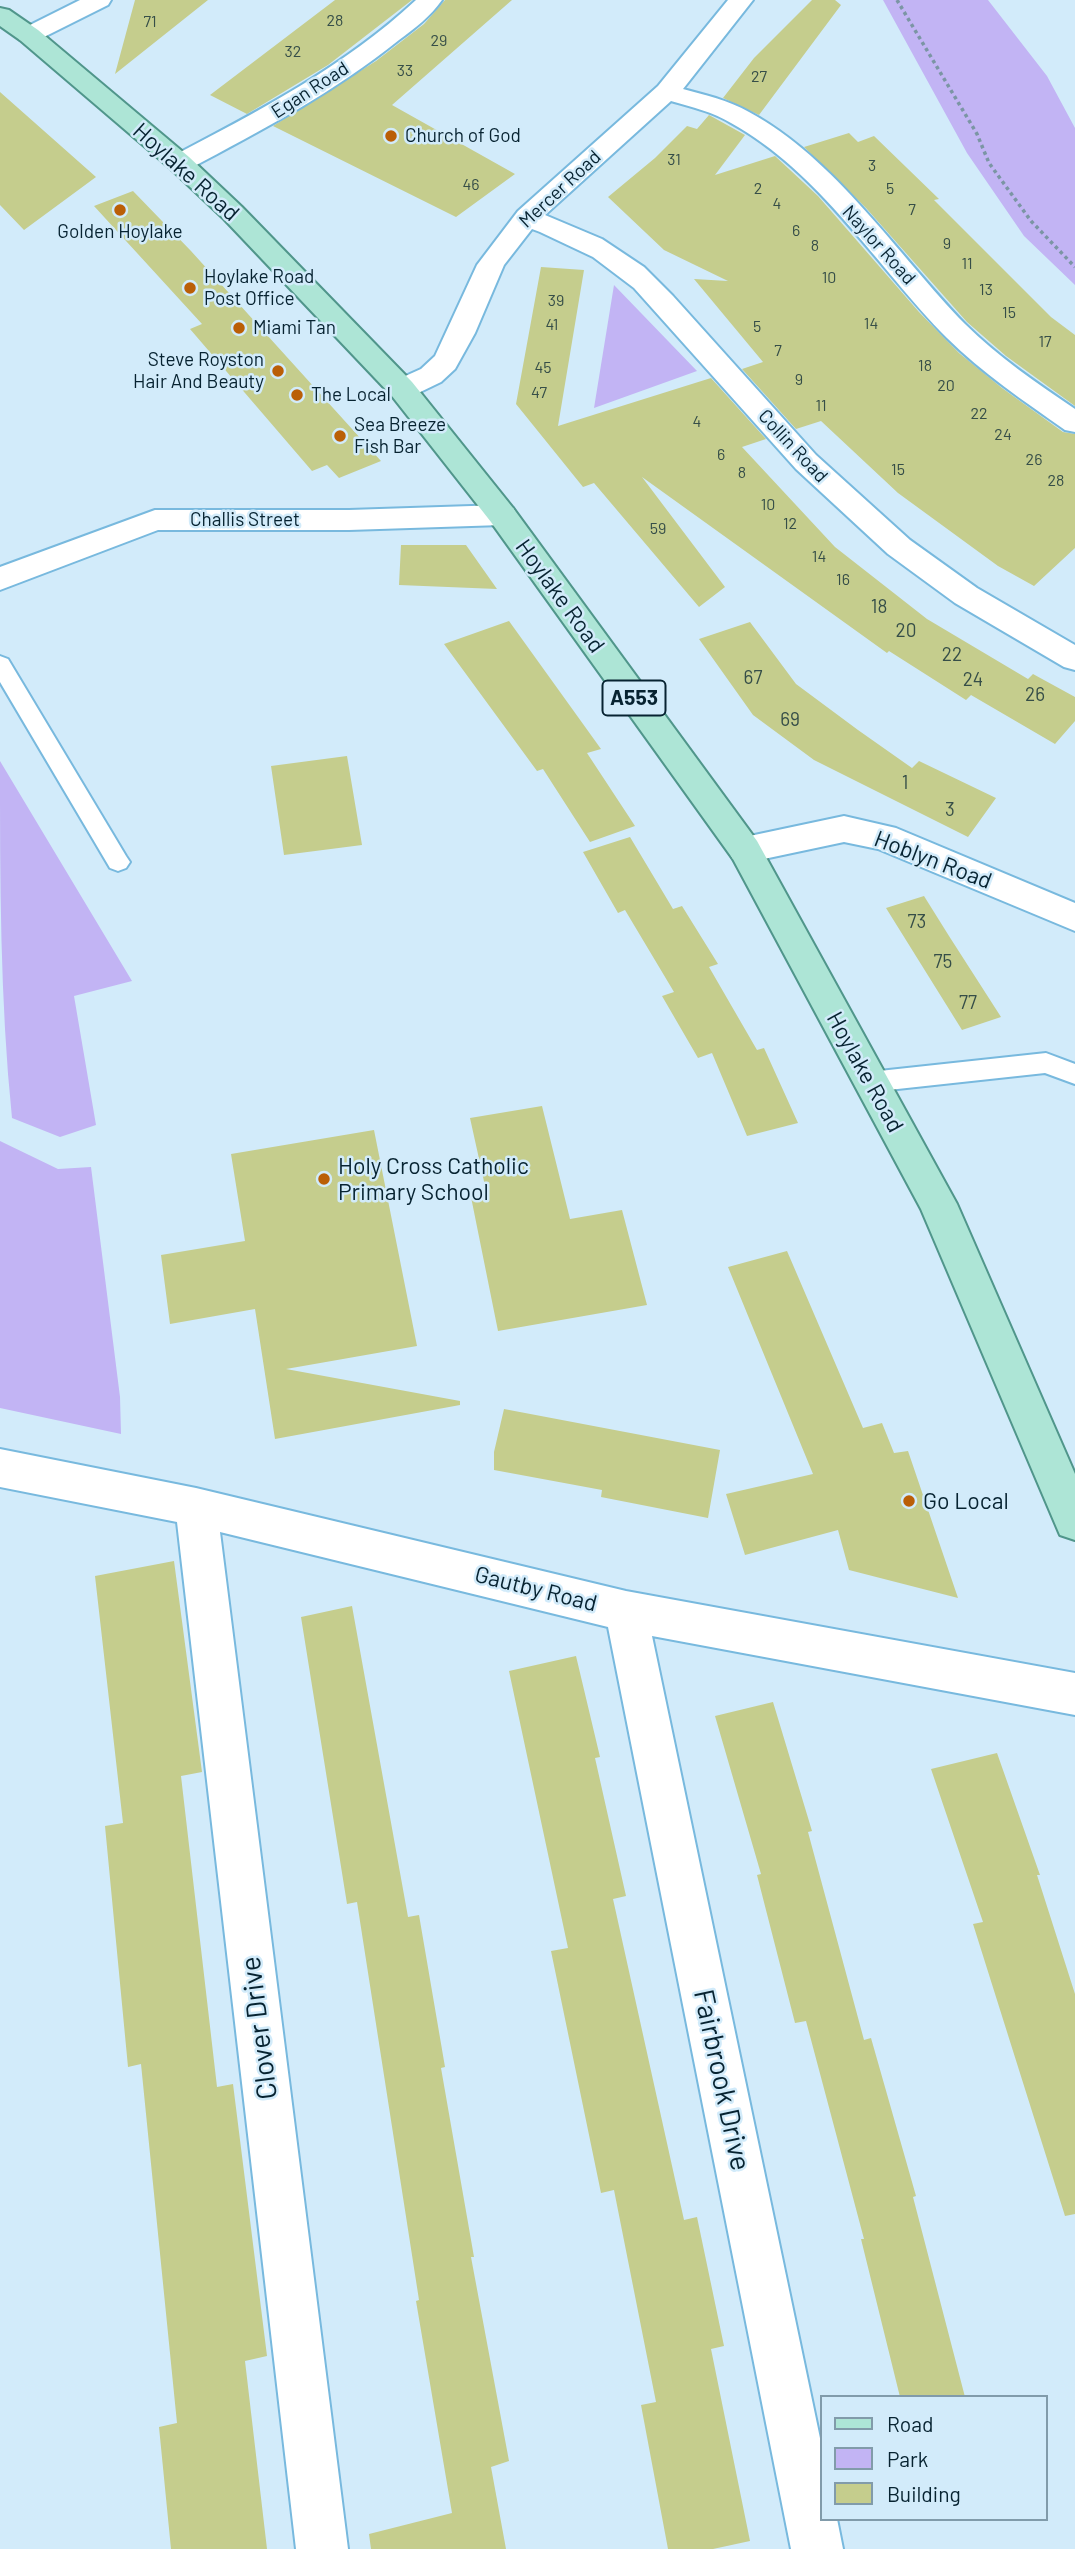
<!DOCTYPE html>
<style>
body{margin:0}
#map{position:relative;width:1075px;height:2549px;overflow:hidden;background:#d2ebfa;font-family:Barlow,sans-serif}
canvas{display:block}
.legend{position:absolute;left:820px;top:2395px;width:228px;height:126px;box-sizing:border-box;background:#d2ebfa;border:2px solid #819baa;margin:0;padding:9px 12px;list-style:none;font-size:21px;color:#072331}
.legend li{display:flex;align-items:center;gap:14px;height:35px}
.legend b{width:35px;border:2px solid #819baa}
</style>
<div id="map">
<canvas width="1075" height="2549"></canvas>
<ul class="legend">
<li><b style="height:9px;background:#ade5d6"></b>Road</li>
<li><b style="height:19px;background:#c2b4f4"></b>Park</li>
<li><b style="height:19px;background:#c5cd8d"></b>Building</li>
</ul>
</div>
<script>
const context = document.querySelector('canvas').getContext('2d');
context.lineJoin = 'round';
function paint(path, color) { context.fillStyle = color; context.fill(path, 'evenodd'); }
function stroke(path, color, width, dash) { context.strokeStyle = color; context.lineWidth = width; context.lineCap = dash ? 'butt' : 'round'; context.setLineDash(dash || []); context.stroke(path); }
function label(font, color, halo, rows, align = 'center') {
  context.font = font + ' Barlow,sans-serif'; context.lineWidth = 5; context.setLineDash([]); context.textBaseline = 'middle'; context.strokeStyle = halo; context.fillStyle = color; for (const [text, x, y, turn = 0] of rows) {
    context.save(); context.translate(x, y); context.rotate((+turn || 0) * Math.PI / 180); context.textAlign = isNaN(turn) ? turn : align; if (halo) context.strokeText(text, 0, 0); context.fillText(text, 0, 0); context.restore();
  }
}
paint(new Path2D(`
 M883 0H988L1047 76 1075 128V285L1024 236 967 153Z
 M614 285 697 371 594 408Z
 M0 761 132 981 74 996 96 1125 60 1137 12 1118C0 1000 0 880 0 761Z
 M0 1141 58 1169 91 1167 120 1397 121 1434 0 1408Z`), '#c2b4f4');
paint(new Path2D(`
 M135 0H208L115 74Z
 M335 0H412L328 65 247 114 210 95Z
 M445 0H512L392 105 515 174 456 217 273 126 376 61 424 24Z
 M812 0H835L841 5 759 115 723 98 754 58Z
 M0 92 96 177 24 230 0 205Z
 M709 115 745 135 715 175 775 156 818 196 919 312 959 353 1002 388 1063 432 1075 434V548L1034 586 998 566 898 493 821 421 796 429 742 369 763 362 694 279 728 281 664 250 608 197 655 158 687 126 697 129Z
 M849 133 858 142 874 136 939 199 934 200 1051 317 1075 335V406L1006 356 967 322 866 208 804 147Z
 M133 191 191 251 381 461 339 478 327 465 312 471 190 329 202 324 94 206Z
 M541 267 584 270 558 426 711 378 766 439 742 447 835 547 927 619 1028 679 1033 674 1075 697V721L1055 744 971 695 966 700 889 651 887 653 642 477 725 587 699 607 594 483 583 487 516 404Z
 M401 545H466L497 589 399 585Z
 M509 621 601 749 587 753 635 826 590 842 543 769 537 771 444 644Z
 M750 622 796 684 858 730 912 768 919 761 996 798 968 837 814 760 753 715 699 639Z
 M347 756 362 845 284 855 271 766Z
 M630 837 673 909 682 906 718 964 709 967 757 1050 764 1048 798 1123 747 1136 712 1053 698 1058 662 996 674 992 625 910 618 913 583 852Z
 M924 896 949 936 1001 1017 962 1030 886 908Z
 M542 1106 570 1219 622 1210 647 1305 498 1331 471 1197 487 1195 470 1118Z
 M374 1130 417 1346 286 1369 460 1401V1405L275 1439 255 1309 170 1324 161 1255 245 1241 231 1154Z
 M787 1251 863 1428 882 1423 894 1453 908 1451 958 1598 849 1570 838 1530 745 1555 726 1494 813 1474 728 1267Z
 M504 1409 720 1450 708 1518 601 1497 602 1490 494 1470V1452Z
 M174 1561 202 1772 181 1776 217 2087 233 2084 267 2356 245 2361 267 2549H171L159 2427 177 2423 141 2064 128 2067 105 1826 123 1823 95 1576Z
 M352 1606 408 1917 419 1915 445 2067 441 2068 474 2257H471L509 2461 491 2467 506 2549H371L369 2534 452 2513 416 2301 419 2300 357 1902 347 1904 301 1617Z
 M576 1656 600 1757 595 1758 626 1896 613 1899 684 2220 697 2217 724 2346 711 2349 750 2541 713 2549H668L641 2405 656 2402 614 2190 601 2193 551 1951 568 1948 509 1671Z
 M773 1702 812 1831 808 1832 864 2040 871 2038 916 2196 913 2197 965 2397H900L861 2239H864L806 2021 795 2023 757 1875 761 1874 715 1716Z
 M997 1753 1040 1875H1037L1075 1994V2214L1065 2216 973 1924 983 1922 931 1769Z`), '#c5cd8d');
const service = new Path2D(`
 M0 656 8 659 126 856 130 862 126 868 118 871 110 868 0 682Z
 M1046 1053 1075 1064V1084L1045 1073 870 1092 861 1089 858 1082 861 1075 870 1072Z`);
const minor = new Path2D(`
 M80 0H111L108 5 38 40 29 42 20 40 17 35 20 30Z
 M416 0H442C431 16 414 29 399 40 335 92 262 130 189 169L180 171 171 169 167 163 171 157C257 112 344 67 416 0Z
 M728 0H753L683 89C705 95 728 100 749 112 835 158 898 255 965 324 998 357 1037 383 1075 409V432L1065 430C1024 401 982 373 947 338 877 267 820 172 731 123 713 112 692 107 671 101L545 215 602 239 644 267 673 296 816 455 910 540 977 588 1075 645V670L1064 667 955 603 888 554 796 469 634 288 593 257 540 232 532 229 504 265 475 333 455 369 441 382 412 396 402 398 392 396 388 389 392 382 421 369 435 356 477 265 518 211 658 86Z
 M502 505 513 508 517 515 513 522 502 525 349 530H158L0 590V567L155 510H349Z
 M844 816 896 828 1075 903V931L878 849 844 842 745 863 733 859 728 850 733 841 745 837Z
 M0 1449 196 1488 626 1591 1075 1673V1715L652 1636 821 2443V2519H837L843 2549H791L608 1627 220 1532 348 2549H296L177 1522 0 1487Z`);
const primary = new Path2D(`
 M0 8 9 10 38 30 189 157 242 207 412 382 513 508 757 841 957 1204 1075 1474V1540L1060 1535 921 1209 733 859 491 522 392 396 224 219 171 169 20 40 0 26Z`);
stroke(service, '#78b9de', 4);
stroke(minor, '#78b9de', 4);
stroke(primary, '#50968b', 4);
stroke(new Path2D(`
 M897 0 977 134 989 163 1031 221 1075 267`), '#7b95a4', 3.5, [3.5, 3.5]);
paint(service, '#fff');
paint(minor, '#fff');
paint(primary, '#ade5d6');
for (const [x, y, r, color] of [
 [391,136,7,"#ba5f07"],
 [120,210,7,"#ba5f07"],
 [190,288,7,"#ba5f07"],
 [239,328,7,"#ba5f07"],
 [278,371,7,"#ba5f07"],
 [297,395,7,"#ba5f07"],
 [340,436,7,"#ba5f07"],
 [324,1179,7,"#ba5f07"],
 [909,1501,7,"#ba5f07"]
]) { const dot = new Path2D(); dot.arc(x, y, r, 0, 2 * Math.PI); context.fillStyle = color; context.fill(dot); stroke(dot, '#d2ebfa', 2.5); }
label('16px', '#364e48', null, [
 ["28",335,21],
 ["71",150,22],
 ["29",439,41],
 ["32",293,52],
 ["33",405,71],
 ["27",759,77],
 ["31",674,160],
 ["3",872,166],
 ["46",471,185],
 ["2",758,189],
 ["5",890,189],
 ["4",777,204],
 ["7",912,210],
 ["6",796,231],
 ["9",947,244],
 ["8",815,246],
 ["11",967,264],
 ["10",829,278],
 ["13",986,290],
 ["39",556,301],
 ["15",1009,313],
 ["14",871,324],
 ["41",552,325],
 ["5",757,327],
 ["17",1045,342],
 ["7",778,351],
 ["18",925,366],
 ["45",543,368],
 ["9",799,380],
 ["20",946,386],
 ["47",539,393],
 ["11",821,406],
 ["22",979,414],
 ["4",697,422],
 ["24",1003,435],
 ["6",721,455],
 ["26",1034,460],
 ["15",898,470],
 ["8",742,473],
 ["28",1056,481],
 ["10",768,505],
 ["12",790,524],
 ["59",658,529],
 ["14",819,557],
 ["16",843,580]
]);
label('19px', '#072331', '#d2ebfa', [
 ["Egan Road",310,90,-33],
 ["Mercer Road",560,189,-43],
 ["Naylor Road",879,245,48],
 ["Collin Road",793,446,47],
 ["Challis Street",245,520]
]);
label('19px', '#072331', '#d2ebfa', [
 ["Church of God",405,136],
 ["Golden Hoylake",120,232,"center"],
 ["Hoylake Road",204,277],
 ["Post Office",204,299],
 ["Miami Tan",253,328],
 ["Steve Royston",264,360,"right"],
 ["Hair And Beauty",264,382,"right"],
 ["The Local",311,395],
 ["Sea Breeze",354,425],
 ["Fish Bar",354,447]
], 'left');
label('19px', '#364e48', null, [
 ["18",879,607],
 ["20",906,631],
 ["22",952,655],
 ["67",753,678],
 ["24",973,680],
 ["26",1035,695],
 ["69",790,720],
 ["1",905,783],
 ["3",950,810],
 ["73",917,922],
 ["75",943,962],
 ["77",968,1003]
]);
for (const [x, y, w] of [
 [634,698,63]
]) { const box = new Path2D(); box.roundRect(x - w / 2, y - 17.5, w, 35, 5); context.fillStyle = '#d2ebfa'; context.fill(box); stroke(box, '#072331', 2); }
label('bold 21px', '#072331', null, [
 ["A553",634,698]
]);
label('23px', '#072331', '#d2ebfa', [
 ["Hoylake Road",186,172,42],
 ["Hoylake Road",560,596,54],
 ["Hoblyn Road",933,860,21],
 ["Hoylake Road",865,1072,61],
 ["Gautby Road",536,1589,14]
]);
label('23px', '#072331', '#d2ebfa', [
 ["Holy Cross Catholic",338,1166],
 ["Primary School",338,1192],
 ["Go Local",923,1501]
], 'left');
label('28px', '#072331', '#d2ebfa', [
 ["Clover Drive",259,2028,-97],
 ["Fairbrook Drive",722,2080,78]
]);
</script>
